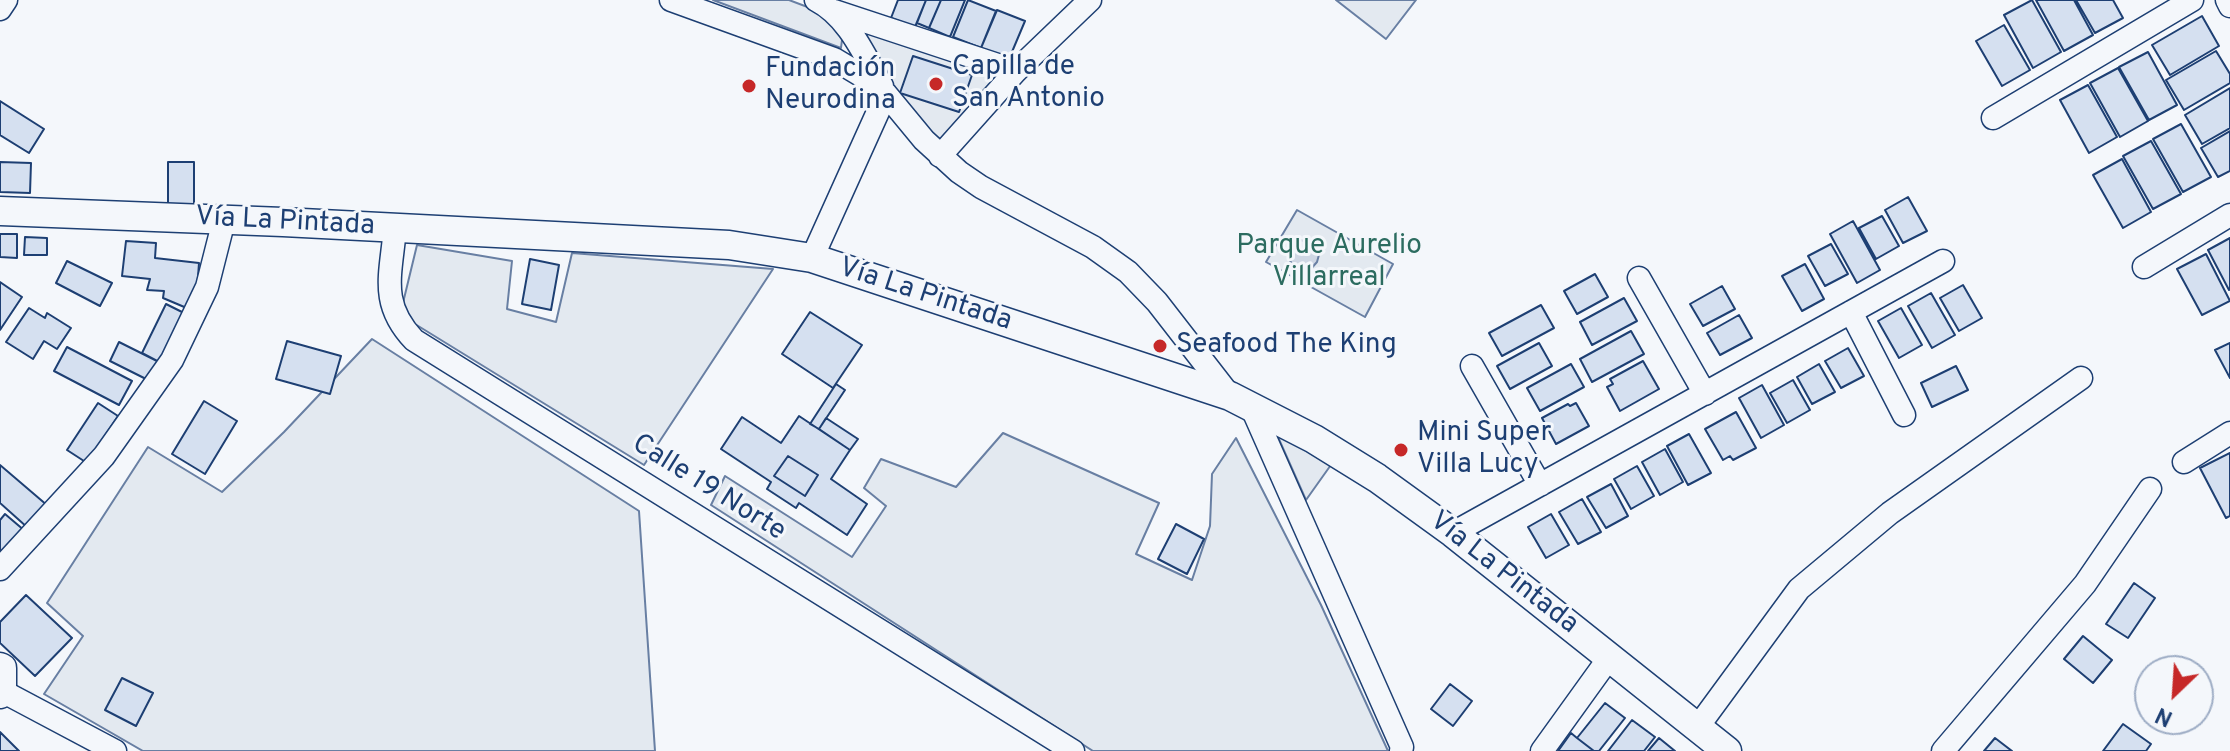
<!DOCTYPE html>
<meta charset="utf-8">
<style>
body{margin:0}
#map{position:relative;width:2230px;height:751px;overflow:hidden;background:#f4f7fb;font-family:Overpass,sans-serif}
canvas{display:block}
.north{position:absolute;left:2134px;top:655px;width:80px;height:80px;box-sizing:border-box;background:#f4f7fb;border:2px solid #9eadc5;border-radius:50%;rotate:205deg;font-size:22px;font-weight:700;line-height:32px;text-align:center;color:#1d3f73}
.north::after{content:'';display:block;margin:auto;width:28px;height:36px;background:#c62828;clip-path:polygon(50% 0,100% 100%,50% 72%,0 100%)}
</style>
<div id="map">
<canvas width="2230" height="751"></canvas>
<div class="north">N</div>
</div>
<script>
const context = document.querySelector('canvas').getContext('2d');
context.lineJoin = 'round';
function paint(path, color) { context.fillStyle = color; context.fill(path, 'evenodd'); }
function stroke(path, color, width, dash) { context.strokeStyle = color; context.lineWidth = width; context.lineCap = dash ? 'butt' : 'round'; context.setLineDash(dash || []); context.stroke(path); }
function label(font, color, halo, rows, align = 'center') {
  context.font = font + ' Overpass,sans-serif'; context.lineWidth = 6; context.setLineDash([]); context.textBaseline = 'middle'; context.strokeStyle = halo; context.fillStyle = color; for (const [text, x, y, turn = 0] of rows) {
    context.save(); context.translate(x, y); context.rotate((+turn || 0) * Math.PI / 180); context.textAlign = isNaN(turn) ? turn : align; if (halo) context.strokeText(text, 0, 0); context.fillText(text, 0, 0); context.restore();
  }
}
const green = new Path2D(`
 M713 0H789L826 14 843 32 841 48Z
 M1336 0H1416L1386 39Z
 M852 25 1005 79 941 146 891 92Z
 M1297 210 1393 264 1365 317 1266 262Z
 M417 245 512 261 507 309 556 322 572 253 773 269 644 465 415 324 402 307Z
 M372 339 639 511 655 751H143L44 694 83 636 47 603 148 447 222 492 284 432Z
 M1274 428 1333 462 1306 500Z
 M1003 433 1159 503 1136 554 1192 580 1210 526 1212 474 1236 438 1321 605 1388 751H1093L711 505 725 476 852 557 886 506 864 488 881 459 956 487Z`);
paint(green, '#e3e9f0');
stroke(green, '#687fa3', 2);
const water = new Path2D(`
 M1297 239 1314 244 1320 251 1317 262 1309 271C1289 269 1280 253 1297 239Z`);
paint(water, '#cfd7e4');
stroke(water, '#687fa3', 2);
const building = new Path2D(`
 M898 0H926L915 27 891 18Z
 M926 0H941L929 28 917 23Z
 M941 0H965L950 37 929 28Z
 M968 0 996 11 981 48 953 37Z
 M2032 0 2061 52 2033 68 2004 15Z
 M2036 0H2074L2093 35 2064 51Z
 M2076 0H2113L2123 18 2095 33Z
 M997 10 1025 21 1009 59 981 48Z
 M2202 16 2219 46 2170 75 2152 45Z
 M2004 25 2030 70 2002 86 1976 41Z
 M2216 51 2230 74V83L2184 110 2166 80Z
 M2148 52 2177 105 2149 120 2119 67Z
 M913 56 972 75 959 112 900 93Z
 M2118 68 2148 121 2120 137 2090 83Z
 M2088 85 2117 137 2089 153 2060 100Z
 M2230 88V128L2202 144 2185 115Z
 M0 101 44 129 29 153 0 135Z
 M2181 124 2211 177 2183 192 2153 139Z
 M2230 131V171L2218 177 2201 148Z
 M2151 141 2181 194 2153 209 2123 156Z
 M2122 159 2151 212 2123 228 2093 175Z
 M0 162 31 163 30 193 0 192Z
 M168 162H194V209L168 208Z
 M1908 197 1927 231 1903 243 1885 210Z
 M1882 216 1899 246 1876 259 1859 228Z
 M1853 221 1880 270 1857 283 1830 234Z
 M0 234H17V258L0 257Z
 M25 237 47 238V255H24Z
 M2230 238V289L2229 290 2208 250Z
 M126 241 156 243 155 258 199 263 197 291 189 309 163 298 164 291 147 290 150 279 122 276Z
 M1831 244 1848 274 1825 286 1808 256Z
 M2206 254 2230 301 2202 315 2177 269Z
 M530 259 559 265 551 310 522 304Z
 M67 261 112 283 100 306 56 283Z
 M1805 264 1824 299 1802 311 1782 276Z
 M1595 274 1608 297 1577 314 1564 291Z
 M0 282 22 297 0 330Z
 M1963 285 1982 318 1959 331 1940 298Z
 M1722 286 1735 309 1703 326 1690 304Z
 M1931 293 1955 335 1932 348 1908 306Z
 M1624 298 1637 321 1592 345 1580 322Z
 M166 304 186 314 161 363 142 353Z
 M1541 305 1554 328 1502 356 1489 333Z
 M29 308 45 318 47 313 71 328 57 349 44 341 33 359 6 342Z
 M1901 308 1922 345 1899 358 1878 321Z
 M810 312 862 345 833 388 782 354Z
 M1739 315 1752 338 1720 355 1707 333Z
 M1631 331 1644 354 1592 382 1580 359Z
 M287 341 341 356 330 394 276 379Z
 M119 342 161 363 152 382 110 361Z
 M1539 343 1552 366 1510 389 1497 366Z
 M2230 343V378L2215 350Z
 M67 347 132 381 119 405 54 371Z
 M1848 348 1864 376 1841 388 1825 361Z
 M1643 361 1659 389 1620 411 1607 387 1613 384 1610 379Z
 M1571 364 1584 387 1540 411 1527 388Z
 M1819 364 1835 392 1812 404 1797 377Z
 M1956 366 1968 390 1932 407 1921 383Z
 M1793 380 1810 410 1787 423 1770 393Z
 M836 384 845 390 819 429 810 424Z
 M1762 385 1784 425 1761 438 1739 398Z
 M204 401 237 421 205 474 172 454Z
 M98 403 118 416 87 463 67 450Z
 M1576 403 1589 426 1556 444 1542 418 1568 404 1570 406Z
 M1736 412 1756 448 1733 460 1730 456 1723 460 1705 429Z
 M799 416 850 450 831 479 867 504 847 535 799 503 796 508 767 489 771 482 721 449 742 417 781 443ZM788 456 818 475 805 496 774 476Z
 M826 418 858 439 850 450 819 429Z
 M1689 434 1711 473 1688 485 1667 446Z
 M1665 449 1683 482 1660 495 1642 462Z
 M2230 453V516L2226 518 2200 468Z
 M788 456 818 475 805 496 774 476Z
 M0 465 48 506 28 528 0 503Z
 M1637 466 1654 496 1631 509 1614 479Z
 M1611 484 1628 516 1606 528 1587 497Z
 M1582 499 1601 532 1578 544 1559 512Z
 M5 514 25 531 0 559V520Z
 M1551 514 1569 545 1546 558 1528 527Z
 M1176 524 1204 539 1187 574 1158 559Z
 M2134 583 2155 598 2128 638 2106 624Z
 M26 595 72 638 35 676 0 643V622Z
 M2083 636 2112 660 2093 683 2064 659Z
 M122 678 153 693 136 726 105 710Z
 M1450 684 1472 701 1453 726 1431 709Z
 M1605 703 1625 718 1599 751H1594L1577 738Z
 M1632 720 1655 737 1644 751H1608Z
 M2123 724 2151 744 2146 751H2103Z
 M0 732 19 751H0Z
 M1571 733 1577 738 1594 751H1558Z
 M1659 738 1675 751H1648Z
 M1995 738 2012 751H1984Z`);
paint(building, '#d5e0f0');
stroke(building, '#1d3f73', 2);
const minor = new Path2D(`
 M671 0 834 59 864 77 886 94 924 140 959 172 981 187 1093 247 1128 272 1157 302 1230 396
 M816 0C849 17 864 55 882 86
 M2227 0 2230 6
 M0 9 6 0
 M834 11 1016 71
 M1993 118 2192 0
 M940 156 1016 71 1090 0
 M395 228C391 275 379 303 414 340L1073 751
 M812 258 886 94
 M2144 267 2230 215
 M1639 278 1705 394
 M1851 312 1904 415
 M1472 366 1540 485
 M1251 406 1402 747 1401 751
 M2184 462 2230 433
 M1453 533 1943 261
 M0 569 104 456 172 360 207 287 224 220
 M2 691 115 751
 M1697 728 1799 589 1890 513 2081 378
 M1542 751 1609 658
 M1943 751 2085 584 2150 489`);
const major = new Path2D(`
 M0 211 283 222 729 245 812 258 1230 396 1314 439 1377 478 1453 533 1727 751
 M0 667 2 668V691L0 694`);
stroke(minor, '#1d3f73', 25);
stroke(major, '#1d3f73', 31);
stroke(minor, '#f4f7fb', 22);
stroke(major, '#f4f7fb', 28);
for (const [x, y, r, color] of [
 [936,84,8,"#c62828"],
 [749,86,8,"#c62828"],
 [1160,346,8,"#c62828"],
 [1401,450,8,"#c62828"]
]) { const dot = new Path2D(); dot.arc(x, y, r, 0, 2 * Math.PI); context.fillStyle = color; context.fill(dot); stroke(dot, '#f4f7fb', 3); }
label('28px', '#1d3f73', '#f4f7fb', [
 ["Capilla de",952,68],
 ["San Antonio",952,100],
 ["Fundación",765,70],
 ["Neurodina",765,102],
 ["Seafood The King",1176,346],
 ["Mini Super",1417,434],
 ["Villa Lucy",1417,466]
], 'left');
label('28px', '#1d3f73', '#f4f7fb', [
 ["Vía La Pintada",285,223,3],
 ["Vía La Pintada",925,296,18],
 ["Calle 19 Norte",708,489,32],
 ["Vía La Pintada",1503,574,38]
]);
label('28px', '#2c6c60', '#f4f7fb', [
 ["Parque Aurelio",1329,247],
 ["Villarreal",1329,279]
]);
</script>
